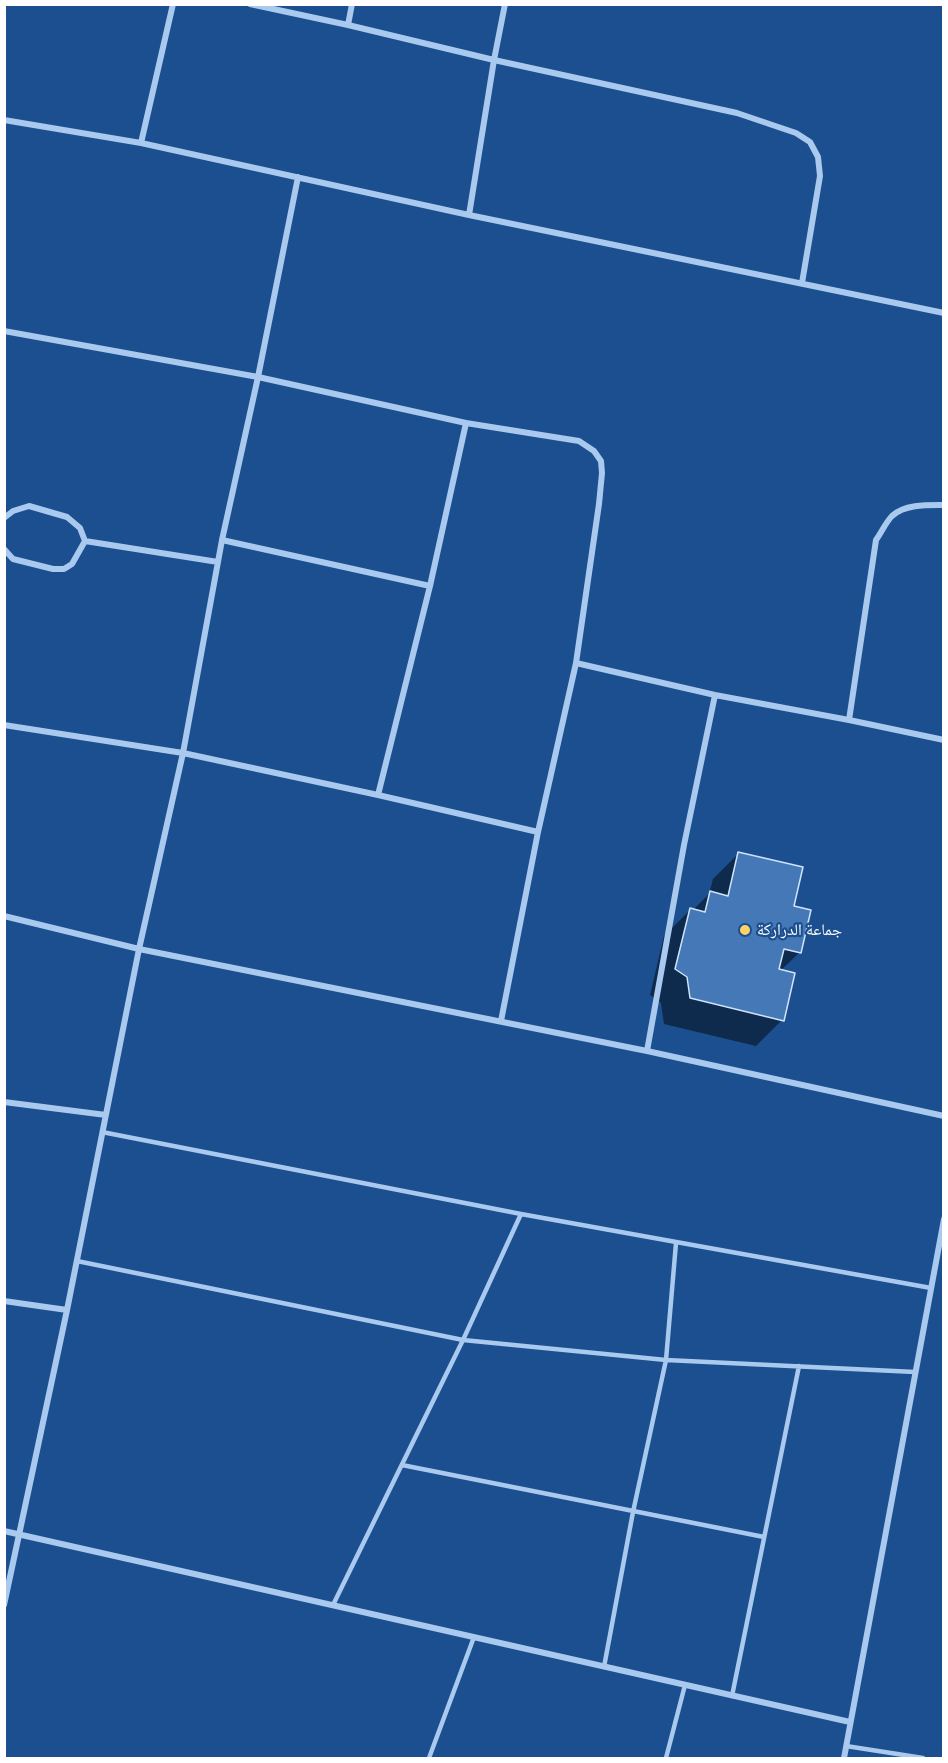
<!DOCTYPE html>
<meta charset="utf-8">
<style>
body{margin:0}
#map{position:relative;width:948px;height:1763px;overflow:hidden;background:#1b4f8f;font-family:Montserrat,sans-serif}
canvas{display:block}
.frame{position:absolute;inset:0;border:6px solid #fff;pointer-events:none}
</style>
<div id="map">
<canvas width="948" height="1763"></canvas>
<div class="frame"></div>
</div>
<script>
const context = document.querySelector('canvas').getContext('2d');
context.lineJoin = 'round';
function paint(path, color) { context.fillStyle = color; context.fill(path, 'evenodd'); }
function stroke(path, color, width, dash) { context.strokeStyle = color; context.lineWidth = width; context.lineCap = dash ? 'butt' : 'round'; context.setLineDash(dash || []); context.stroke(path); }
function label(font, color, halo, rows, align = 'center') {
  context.font = font + ' Montserrat,"Noto Naskh Arabic",sans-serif'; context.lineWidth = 4.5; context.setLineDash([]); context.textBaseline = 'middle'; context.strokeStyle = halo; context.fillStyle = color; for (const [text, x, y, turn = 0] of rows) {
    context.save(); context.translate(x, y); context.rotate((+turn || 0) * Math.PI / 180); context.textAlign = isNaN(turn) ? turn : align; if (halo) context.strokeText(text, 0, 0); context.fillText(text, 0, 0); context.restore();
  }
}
paint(new Path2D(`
 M739 853 793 907 800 952 780 971 782 1020 756 1046 664 1024 661 1003 650 995 664 936 690 910H693L709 894 713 879Z`), '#0007');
const building = new Path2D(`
 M738 852 803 867 794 906 811 910 801 953 784 949 779 969 795 973 784 1021 690 998 687 977 675 969 690 908 705 912 710 891 728 896Z`);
paint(building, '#4478b7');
stroke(building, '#cfe3fa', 1.5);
stroke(new Path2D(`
 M102 1132 521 1214 931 1288
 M77 1261 463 1340 666 1360 915 1372
 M402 1465 764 1537
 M333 1605 463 1340 521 1214
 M604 1667 633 1512 666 1360 676 1243
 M732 1696 799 1366
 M846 1746 923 1758
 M429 1758 474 1637
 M666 1758 685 1685`), '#a9c9ee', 4.5);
stroke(new Path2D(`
 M250 4 348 25 494 60 737 113 796 133 810 142 818 157 820 176 802 283
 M348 25 352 4
 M4 120 141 143 469 215 944 313
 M141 143 173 4
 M469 215 494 60 505 4
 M4 331 258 377 466 423 579 441 594 451 601 461 602 473 599 504 576 663 538 832 501 1021
 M4 518 13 511 29 506 67 517 80 528 85 541
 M222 540 430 586
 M85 541 218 562
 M4 549 13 559 53 569H64L72 564 85 541
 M576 663 715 695 849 720 944 740
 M849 720 876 540C881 533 886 522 892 516 905 504 928 505 944 505
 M4 725 183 753 378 795 538 832
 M378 795 430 586 466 423
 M4 916 139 949 647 1051 944 1116
 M647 1051 684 845 715 695
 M4 1102 106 1115
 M4 1301 67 1310
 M4 1531 850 1722
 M4 1605 67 1310 139 949 183 753 222 540 258 377 298 177
 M844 1758 944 1219`), '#a9c9ee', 6);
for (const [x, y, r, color] of [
 [745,930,6,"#ffd166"]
]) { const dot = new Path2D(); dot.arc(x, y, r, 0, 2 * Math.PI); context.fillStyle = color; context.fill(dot); stroke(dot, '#1b4f8f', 2); }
label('16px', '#fff', '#1b4f8f', [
 ["جماعة الدراركة",757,930]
], 'left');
</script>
